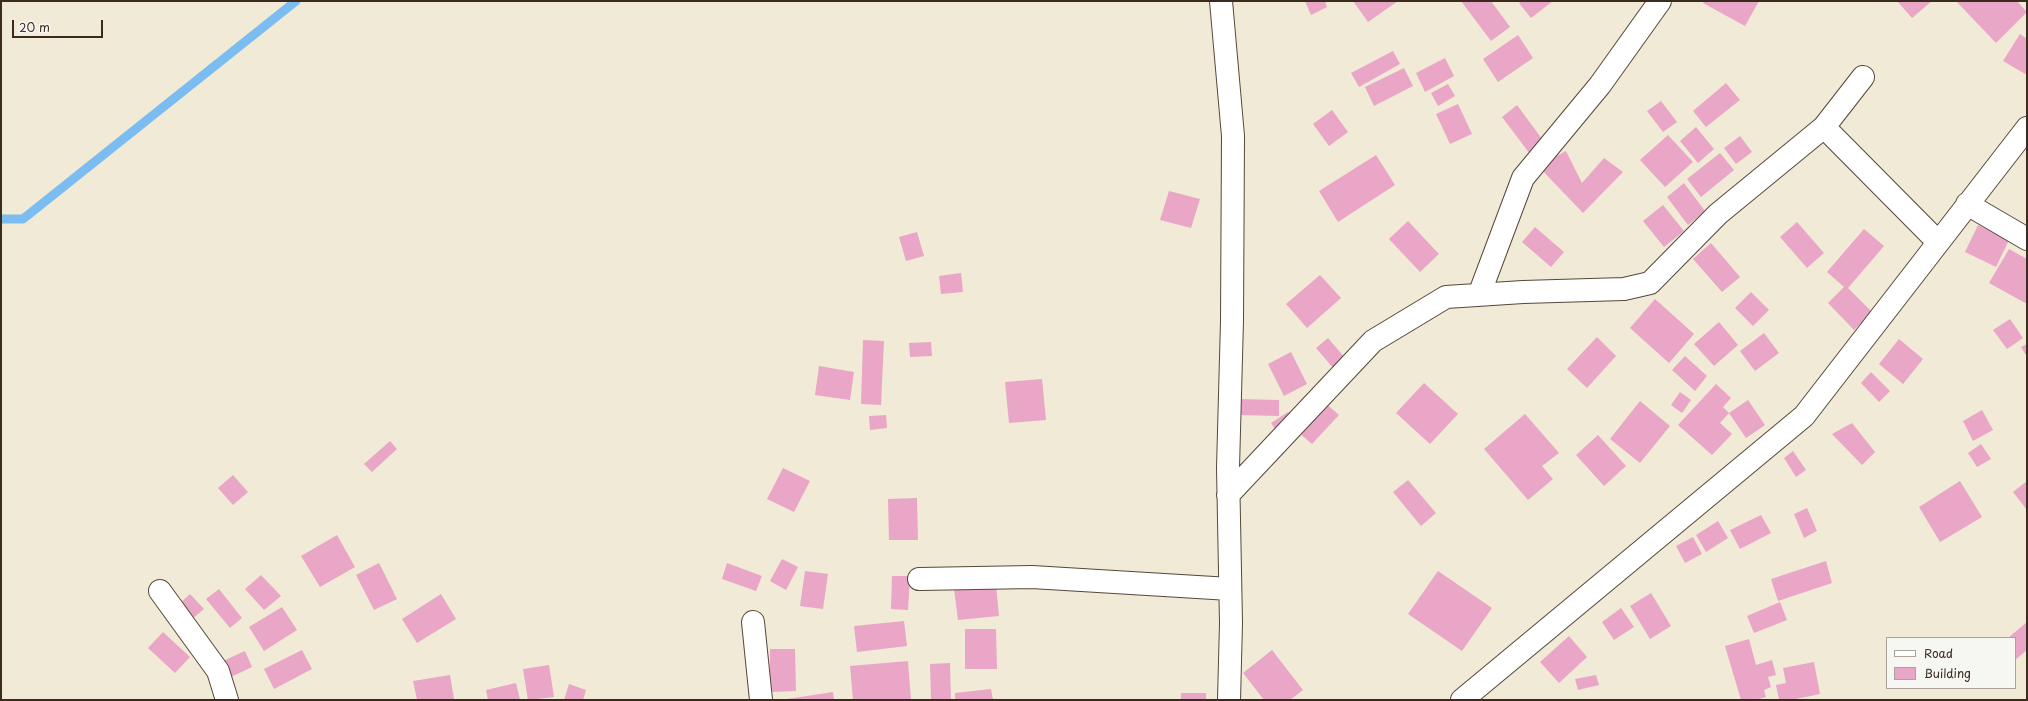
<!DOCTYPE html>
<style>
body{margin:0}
#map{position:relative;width:2028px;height:701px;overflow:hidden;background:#f1ead6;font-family:"Playpen Sans",sans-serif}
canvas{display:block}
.frame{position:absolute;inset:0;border:2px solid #3b2a1e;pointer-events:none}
.legend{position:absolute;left:1886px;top:637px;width:130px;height:52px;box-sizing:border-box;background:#f6f6f2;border:1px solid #aba49d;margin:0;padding:5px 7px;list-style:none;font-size:12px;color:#3b2a1e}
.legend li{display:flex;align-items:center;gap:8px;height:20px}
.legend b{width:20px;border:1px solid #aba49d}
.scale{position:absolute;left:12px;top:20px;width:91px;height:18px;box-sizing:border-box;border:2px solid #3b2a1e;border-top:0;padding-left:5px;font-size:12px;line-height:14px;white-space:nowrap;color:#3b2a1e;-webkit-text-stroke:3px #f6f6f2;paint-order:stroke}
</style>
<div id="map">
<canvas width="2028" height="701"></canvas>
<div class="frame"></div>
<ul class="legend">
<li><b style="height:5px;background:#fff"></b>Road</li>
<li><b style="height:11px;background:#e9a6c7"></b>Building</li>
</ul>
<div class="scale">20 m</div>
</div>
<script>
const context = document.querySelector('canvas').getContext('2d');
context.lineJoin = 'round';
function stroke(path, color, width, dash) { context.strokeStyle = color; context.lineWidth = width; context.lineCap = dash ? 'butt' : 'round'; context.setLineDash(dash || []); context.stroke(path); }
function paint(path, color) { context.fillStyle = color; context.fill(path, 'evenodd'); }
stroke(new Path2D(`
 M1 219H23L296 1`), '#7bbdf0', 9);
paint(new Path2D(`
 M1305 1H1325L1327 7 1311 15Z
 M1353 1H1398L1368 22Z
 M1461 1H1491L1510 27 1491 41Z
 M1522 1H1553L1531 18 1519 3Z
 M1704 1H1759L1745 26 1703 3Z
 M1897 1H1932L1912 18Z
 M1956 1H2017L2027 12 1996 43Z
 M2020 34 2027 39V75L2003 61Z
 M1518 35 1533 58 1498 82 1483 59Z
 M1393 51 1400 64 1359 87 1351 73Z
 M1445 58 1454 76 1425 92 1416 73Z
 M1404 68 1413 86 1374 106 1365 87Z
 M1726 83 1740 100 1706 127 1693 111Z
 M1448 84 1455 96 1438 106 1431 93Z
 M1661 101 1677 122 1663 132 1647 111Z
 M1458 104 1472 134 1450 144 1436 114Z
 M1517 105 1545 143 1530 154 1502 117Z
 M1332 110 1348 132 1329 146 1313 124Z
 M1696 127 1714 149 1698 163 1680 141Z
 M1668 135 1693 162 1665 187 1640 160Z
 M1740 136 1752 152 1736 164 1724 148Z
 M1566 151 1582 183 1604 158 1623 172 1583 213 1538 166Z
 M1720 153 1734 170 1701 197 1687 179Z
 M1376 155 1395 185 1338 222 1319 191Z
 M1684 183 1705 211 1688 225 1667 197Z
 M1169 191 1200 199 1191 228 1160 220Z
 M1663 205 1684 231 1664 247 1643 221Z
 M1408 221 1439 254 1420 272 1389 239Z
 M1797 222 1824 253 1807 268 1780 237Z
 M1978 225 2009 240 1996 267 1965 252Z
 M1535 227 1564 252 1551 267 1522 242Z
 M1864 229 1884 246 1848 288 1872 312 1854 330 1828 303 1844 287 1827 272Z
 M917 232 924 256 906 261 899 237Z
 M1711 243 1740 277 1722 292 1693 259Z
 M2009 249 2027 259V304L1989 283Z
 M961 273 963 292 941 294 939 276Z
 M1320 275 1341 298 1307 328 1286 304Z
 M1751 292 1769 310 1753 326 1735 308Z
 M1655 299 1694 334 1669 363 1630 328Z
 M2010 319 2023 338 2007 349 1993 330Z
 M1719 322 1738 345 1714 366 1694 344Z
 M1764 333 1779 353 1755 371 1740 351Z
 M1597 337 1616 356 1587 388 1567 369Z
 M1328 338 1351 365 1339 375 1316 348Z
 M1899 339 1923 359 1903 384 1879 364Z
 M863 340 884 341 881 405 861 404Z
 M931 342 932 356 910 357 909 343Z
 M2027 344V357L2021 347Z
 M1291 352 1307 384 1284 396 1268 364Z
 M1685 356 1707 376 1695 391 1672 370Z
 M819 366 854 372 850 400 815 395Z
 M1871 372 1890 391 1879 402 1861 383Z
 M1042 379 1046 420 1009 423 1005 382Z
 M1424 383 1458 414 1430 444 1396 413Z
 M1716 384 1731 398 1723 407 1729 413 1720 423 1732 434 1712 455 1678 425Z
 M1680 392 1691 400 1682 413 1671 405Z
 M1238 399 1279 400V416L1238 415Z
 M1748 400 1765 425 1746 438 1729 413Z
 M1640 401 1670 426 1640 463 1610 439Z
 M1325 403 1339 415 1312 444 1298 432Z
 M1982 410 1993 430 1973 441 1963 421Z
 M1288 412 1296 423 1279 435 1271 423Z
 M1525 414 1559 453 1542 466 1553 479 1528 500 1484 449Z
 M886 415 887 428 870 430 869 416Z
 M1852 423 1875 452 1862 465 1832 434Z
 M1598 435 1626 466 1604 486 1576 455Z
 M390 441 397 449 372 472 364 464Z
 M1981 444 1991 459 1977 467 1968 453Z
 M1793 451 1806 470 1796 477 1784 458Z
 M783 468 810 481 794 512 767 499Z
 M233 475 248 492 233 505 218 488Z
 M1408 480 1436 513 1421 526 1393 492Z
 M1960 481 1982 517 1940 542 1919 507Z
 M2027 481V510L2013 492Z
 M917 498 918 540H889L888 499Z
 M1807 508 1817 531 1804 538 1794 514Z
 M1761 515 1771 533 1740 549 1730 530Z
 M1718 521 1728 538 1706 552 1696 535Z
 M337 535 355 567 320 587 301 556Z
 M1693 537 1702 554 1685 563 1676 546Z
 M782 559 798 567 786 590 770 581Z
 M1826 561 1832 583 1778 601 1771 579Z
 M379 563 397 599 374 610 356 575Z
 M727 563 762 576 756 591 722 579Z
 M805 571 828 574 823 609 800 606Z
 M1438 571 1492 608 1462 651 1408 614Z
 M261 575 281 596 264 610 245 589Z
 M892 576H910L908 610 891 609Z
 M996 585 999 616 958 620 954 589Z
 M219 589 242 618 230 628 206 599Z
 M1651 593 1671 626 1650 639 1630 606Z
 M190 594 204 609 192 619 179 604Z
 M441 594 456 619 417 643 402 619Z
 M1780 602 1787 620 1754 633 1747 616Z
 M282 607 297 630 264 651 249 627Z
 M1621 608 1634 627 1614 640 1602 622Z
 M904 621 907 646 857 652 854 626Z
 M2027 622V650L2015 660V638H2008Z
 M965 629H996L997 669H965Z
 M163 632 190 657 175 673 148 648Z
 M1569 636 1587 657 1559 683 1540 662Z
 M1749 639 1756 665 1772 660 1776 675 1768 677 1771 687 1764 690 1766 697 1755 700H1741L1725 646Z
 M770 649H795L796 691 770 692Z
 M302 650 312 669 274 689 264 669Z
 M1272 650 1303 690 1290 700H1264L1243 673Z
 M245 651 252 667 231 677 223 661Z
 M908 661 911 700H853L850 666Z
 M1814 662 1820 694 1791 700H1779L1776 685 1786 683 1783 668Z
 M950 663 951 700H931L930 664Z
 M549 665 554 697 528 700 523 669Z
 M450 675 454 699 417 700 413 681Z
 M1596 675 1599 685 1578 690 1575 679Z
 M516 683 520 700H488L486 690Z
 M569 684 586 690 583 700H564Z
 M991 689 993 700H955V693Z
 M833 692 834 700H788L787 699Z
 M1181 693H1206V700H1181Z`), '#e9a6c7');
const minor = new Path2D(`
 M1221 1 1233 136 1232 321 1228 468 1231 623 1229 700
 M1824 127 1938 242
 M1967 204 2027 239
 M1479 295 1523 178 1600 85 1660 1
 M1228 495 1373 341 1446 297 1523 292 1624 289 1650 283 1718 214 1824 127 1863 77
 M919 579 1032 577 1230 589
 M160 591 218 671 227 700
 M753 622 761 700
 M1462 700 1804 416 2027 128`);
stroke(minor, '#56473a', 24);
stroke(minor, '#fff', 22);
</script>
